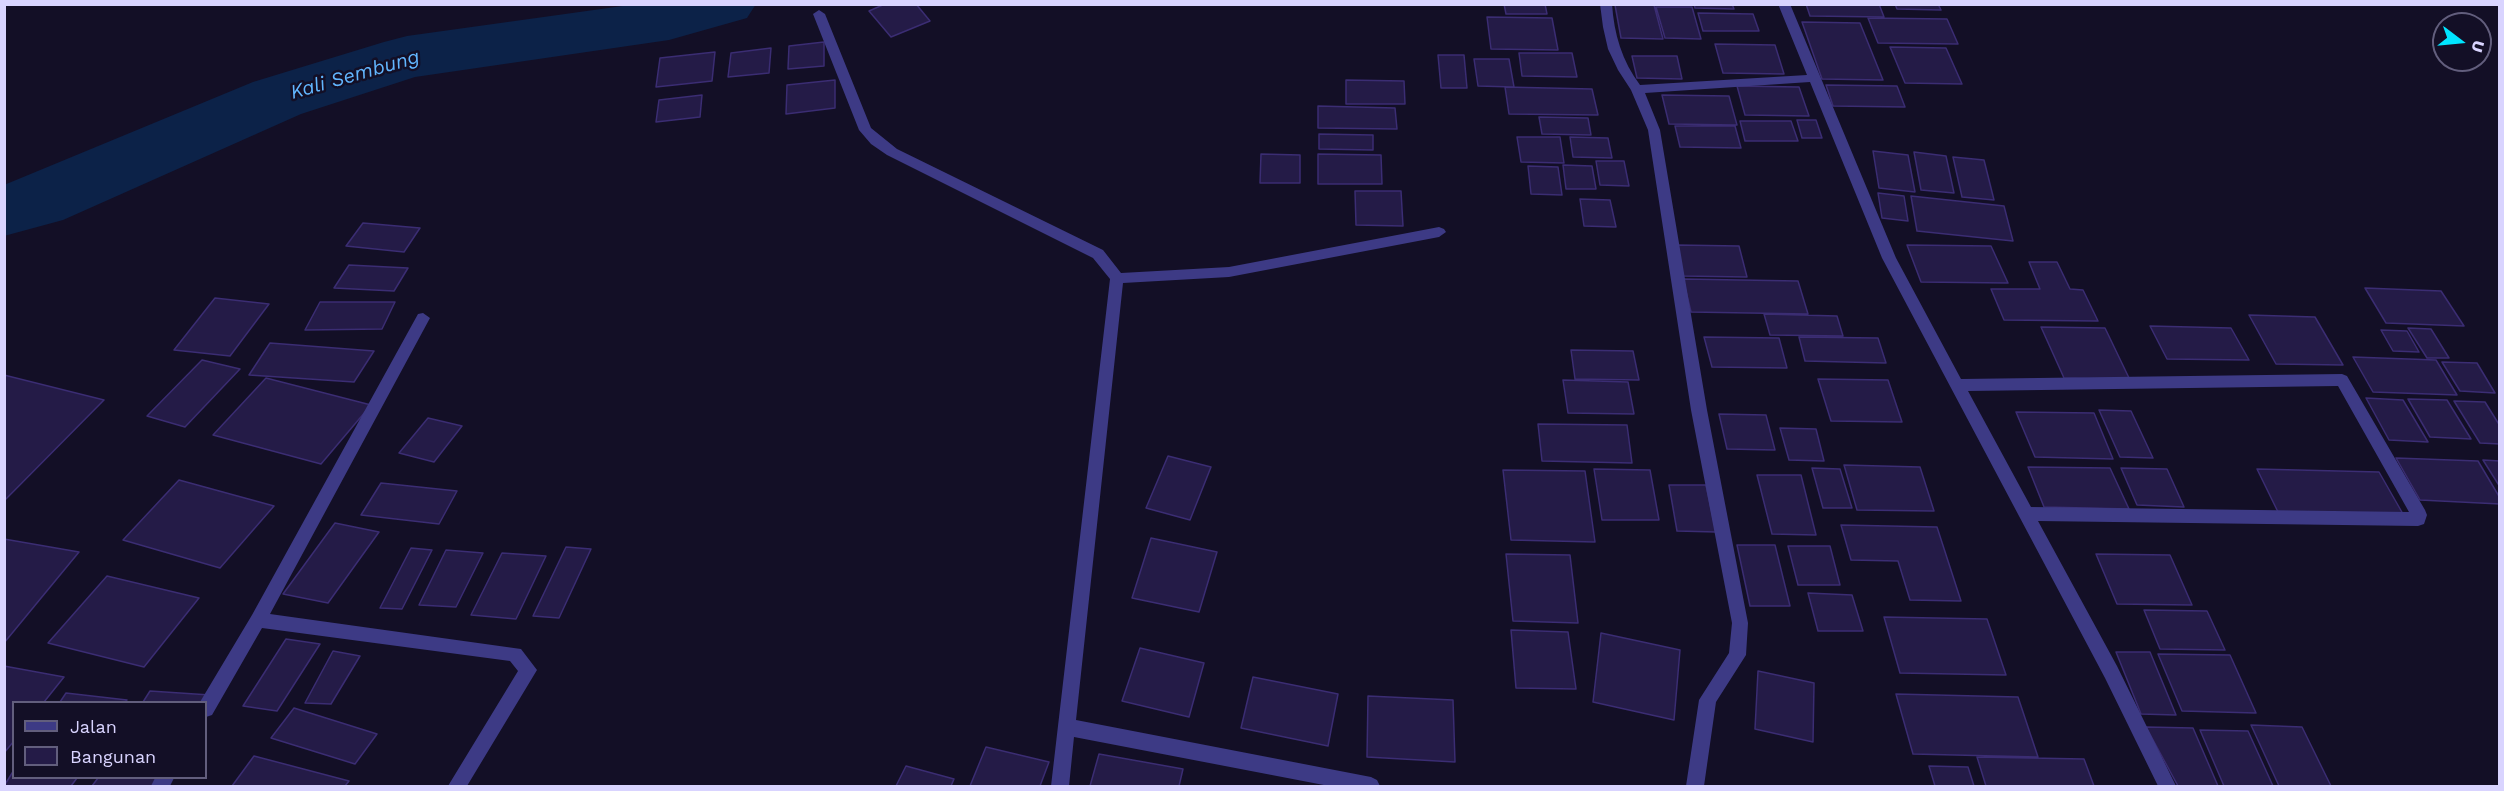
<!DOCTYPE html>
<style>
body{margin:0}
#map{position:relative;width:2504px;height:791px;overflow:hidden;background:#130f26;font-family:"Work Sans",sans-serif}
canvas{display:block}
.frame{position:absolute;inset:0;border:6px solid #d9d4ff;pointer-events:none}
.legend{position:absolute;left:12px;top:701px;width:195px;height:78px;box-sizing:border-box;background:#130f26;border:2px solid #625e7d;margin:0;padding:8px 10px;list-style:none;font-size:18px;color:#d9d4ff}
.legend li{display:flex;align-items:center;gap:12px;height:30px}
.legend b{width:30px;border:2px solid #625e7d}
.north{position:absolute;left:2432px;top:12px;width:60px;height:60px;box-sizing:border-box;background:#130f26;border:2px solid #625e7d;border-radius:50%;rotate:106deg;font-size:16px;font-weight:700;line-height:24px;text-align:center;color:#d9d4ff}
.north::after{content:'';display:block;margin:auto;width:21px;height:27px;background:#00e5ff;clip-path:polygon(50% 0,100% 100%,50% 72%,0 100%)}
</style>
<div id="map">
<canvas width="2504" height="791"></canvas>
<div class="frame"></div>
<ul class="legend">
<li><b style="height:8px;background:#3d3a85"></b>Jalan</li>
<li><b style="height:16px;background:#241b47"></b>Bangunan</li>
</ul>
<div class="north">U</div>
</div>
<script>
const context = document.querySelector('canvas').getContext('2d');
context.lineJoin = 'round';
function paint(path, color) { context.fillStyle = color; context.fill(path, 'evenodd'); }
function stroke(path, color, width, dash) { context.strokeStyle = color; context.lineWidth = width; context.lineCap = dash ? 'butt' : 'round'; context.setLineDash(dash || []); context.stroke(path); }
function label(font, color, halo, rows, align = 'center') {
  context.font = font + ' "Work Sans",sans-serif'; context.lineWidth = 5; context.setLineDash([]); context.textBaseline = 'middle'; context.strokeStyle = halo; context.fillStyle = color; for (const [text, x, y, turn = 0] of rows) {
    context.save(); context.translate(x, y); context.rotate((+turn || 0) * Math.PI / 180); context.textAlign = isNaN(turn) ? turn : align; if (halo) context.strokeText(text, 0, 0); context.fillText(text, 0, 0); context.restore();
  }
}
paint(new Path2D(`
 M637 4H756L747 18 669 40 415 77 301 114 63 220 4 236V185L253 82 384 42 407 36Z`), '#0c2248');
const building = new Path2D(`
 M885 4H916L930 21 891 37 869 11Z
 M1504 4H1545L1547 14H1506Z
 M1694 4H1732L1734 9 1695 8Z
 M1806 4H1879L1884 17 1810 16Z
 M1895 4H1938L1941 10 1897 9Z
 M1615 5H1654L1663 39 1621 38Z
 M1656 7H1692L1701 39 1665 38Z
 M1698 13 1753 14 1759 31H1703Z
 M1487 17 1552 18 1558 50 1491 49Z
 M1868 18 1947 19 1958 44 1878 43Z
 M1802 22 1860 23 1883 80 1822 79Z
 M824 42V66L788 69 789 46Z
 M1715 44 1775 45 1784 74 1723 73Z
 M1890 47 1946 48 1962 84 1905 83Z
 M771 48 769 73 728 77 731 53Z
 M715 52 712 81 656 87 660 58Z
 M1519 53H1572L1577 77 1522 76Z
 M1438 55H1464L1467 88H1441Z
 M1632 56H1677L1682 79 1637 78Z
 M1474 59H1509L1514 87 1478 86Z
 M835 80V108L786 114 787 85Z
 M1346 80 1404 81 1405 104H1346Z
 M1826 85 1897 86 1905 107 1833 106Z
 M1737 86 1799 87 1809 116 1745 115Z
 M1505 87 1592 89 1598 115 1509 114Z
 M702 95 700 117 656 122 659 100Z
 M1662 95 1729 96 1737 125 1669 124Z
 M1318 106 1395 108 1397 129 1318 128Z
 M1539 117 1588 118 1591 135 1542 134Z
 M1797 120H1816L1822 138H1802Z
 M1740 121H1791L1798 141H1745Z
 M1675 126H1735L1741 148 1680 147Z
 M1319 134 1373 135V150L1319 149Z
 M1517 137H1560L1564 163 1521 162Z
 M1570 137 1608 138 1612 158 1573 157Z
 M1873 151 1908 155 1915 192 1879 188Z
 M1914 152 1946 156 1954 193 1921 190Z
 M1261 154 1300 155V183H1260Z
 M1318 154 1381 155 1382 184H1318Z
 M1953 157 1984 160 1994 200 1962 197Z
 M1596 161H1624L1629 186 1600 185Z
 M1563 165 1592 166 1596 189H1566Z
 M1528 166 1558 167 1562 195 1531 194Z
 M1355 191H1401L1403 226 1356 225Z
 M1878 193 1904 196 1908 221 1882 218Z
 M1911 196 2004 206 2013 241 1917 231Z
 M1580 199 1610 200 1616 227 1584 226Z
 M363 223 420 228 404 252 346 246Z
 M1677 245 1739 246 1747 277 1683 276Z
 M1907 245 1991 246 2008 283 1921 282Z
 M2029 262H2057L2070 289 2083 290 2098 321 2004 320 1991 289H2040Z
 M349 265 408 268 394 291 334 288Z
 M1683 279 1798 281 1808 314 1691 312Z
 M2365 288 2441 291 2464 326 2386 323Z
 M215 298 269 304 230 356 174 350Z
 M320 302H395L382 329 305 330Z
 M1764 314 1837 316 1843 336 1770 335Z
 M2249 315 2315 317 2343 365 2276 364Z
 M2150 326 2231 328 2249 360 2167 359Z
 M2041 327 2105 328 2130 380 2064 378Z
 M2408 328 2431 329 2449 358H2427Z
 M2381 330 2407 331 2419 352 2393 351Z
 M1704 337 1779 338 1787 368 1712 367Z
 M1799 337 1878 338 1886 363 1805 361Z
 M270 343 374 351 354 382 249 375Z
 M1571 350 1633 351 1639 380 1575 379Z
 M2353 357 2436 360 2457 395 2373 392Z
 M202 360 240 369 185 427 147 416Z
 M2442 362 2477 363 2495 393 2460 391Z
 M4 375 104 400 4 501Z
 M266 378 371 405 321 464 213 435Z
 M1818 379 1888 380 1902 422 1831 421Z
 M1563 380 1628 382 1634 414 1568 413Z
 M2366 398 2403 400 2428 442 2389 440Z
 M2408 399 2447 400 2471 439 2430 437Z
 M2454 401 2485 402 2500 426V444L2480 443Z
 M2099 410 2131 411 2153 458 2120 457Z
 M2016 412 2094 413 2113 459 2035 457Z
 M1719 414 1766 415 1775 450 1727 449Z
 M428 418 462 426 434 462 399 453Z
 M1538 424 1627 425 1632 463 1542 461Z
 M1780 428 1816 429 1824 461 1789 460Z
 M1168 456 1211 467 1190 520 1146 508Z
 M2396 458 2478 461 2500 498V504L2420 500Z
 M2483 460 2500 461V487Z
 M1844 465 1920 467 1934 511 1857 510Z
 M2028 467 2110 468 2129 509 2044 507Z
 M1812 468 1840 469 1852 508H1823Z
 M2121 468 2167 469 2184 507 2137 505Z
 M1594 469 1650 470 1659 520H1602Z
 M2257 469 2379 472 2403 514 2278 512Z
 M1503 470 1585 471 1595 542 1511 540Z
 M1757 475H1801L1816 535 1772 534Z
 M179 480 274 506 220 568 123 540Z
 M381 483 457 491 439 524 361 515Z
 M1669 485H1706L1716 532 1677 531Z
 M335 523 379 532 328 603 283 594Z
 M1841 525 1937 527 1961 601 1910 600 1898 561 1851 560Z
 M1151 538 1217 552 1199 612 1132 598Z
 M4 539 79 552 4 643Z
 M1737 545H1775L1790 606H1750Z
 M1788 546H1830L1840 585H1798Z
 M566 547 591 549 559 618 533 616Z
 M411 548 432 550 402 609 380 608Z
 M446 550 483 553 456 607 419 605Z
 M502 553 546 556 516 619 471 615Z
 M1506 554 1570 555 1578 623 1513 621Z
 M2096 554 2170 555 2192 605 2117 604Z
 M107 576 199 598 144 667 48 643Z
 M1808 593 1852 595 1863 631H1818Z
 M2144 610 2207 611 2225 650 2160 649Z
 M1884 617 1987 619 2006 675 1900 673Z
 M1511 630 1568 632 1576 689 1516 688Z
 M1601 633 1680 650 1674 720 1593 702Z
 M286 639 320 644 277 711 243 706Z
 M1140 648 1204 663 1189 717 1122 701Z
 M333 651 360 656 331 704 305 703Z
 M2116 652H2150L2176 715 2141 714Z
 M2158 654 2230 655 2256 713 2182 711Z
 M4 666 64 677 44 702H14V741L4 753Z
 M1758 671 1814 683 1813 742 1755 729Z
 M1253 677 1338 694 1328 746 1241 728Z
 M150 691 210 695 206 703 143 702Z
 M66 693 127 700 125 702H60Z
 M1896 694 2018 697 2038 757 1913 754Z
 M1368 696 1453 700 1455 762 1367 757Z
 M294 708 377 734 355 764 271 738Z
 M2251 725 2302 727 2331 786H2279Z
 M2146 727 2193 728 2218 786H2178Z
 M2200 730 2248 731 2273 786H2224Z
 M986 747 1049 762 1040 786H970Z
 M1099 754 1183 769 1179 786H1090Z
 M254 756 349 781 345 786H232Z
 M1977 757 2084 759 2094 786H1986Z
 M906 766 954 779 951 786H896Z
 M1929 766 1968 767 1974 786H1935Z
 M14 770V778H77L71 786H4Z
 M98 778H163L157 786H92Z`);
paint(building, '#241b47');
stroke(building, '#3b2d73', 1.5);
paint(new Path2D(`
 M1600 4H1612C1614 34 1622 61 1640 85L1807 75 1778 4H1790L1896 258 1961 379 2342 374 2347 376 2425 510 2427 515 2424 524 2418 526 2038 521 2117 666 2176 786H2158L2105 678 1882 258 1810 82 1645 93 1660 130 1707 410 1748 623 1746 655 1716 702 1704 786H1686L1699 700 1729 653 1732 623 1691 410 1648 130 1631 90 1618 70 1608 49 1603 27ZM2338 386 2409 512 2031 507 1968 391Z
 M819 10 825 14 871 128 897 149 1103 250 1121 273 1229 267 1439 227 1444 229 1446 232 1439 237 1229 277 1123 283 1076 720 1371 777 1377 780 1380 786H1329L1074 737 1069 786H1051L1110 279 1093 258 887 155 871 144 859 130 813 14Z
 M423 313 430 318 270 614 521 649 537 670 467 786H448L518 671 510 661 262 628 212 715 206 717V702H200L252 615 418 314Z
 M155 778H174L170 786H151Z`), '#3d3a85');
label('italic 20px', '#62b6ff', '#130f26', [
 ["Kali Sembung",355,75,-16]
]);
</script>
